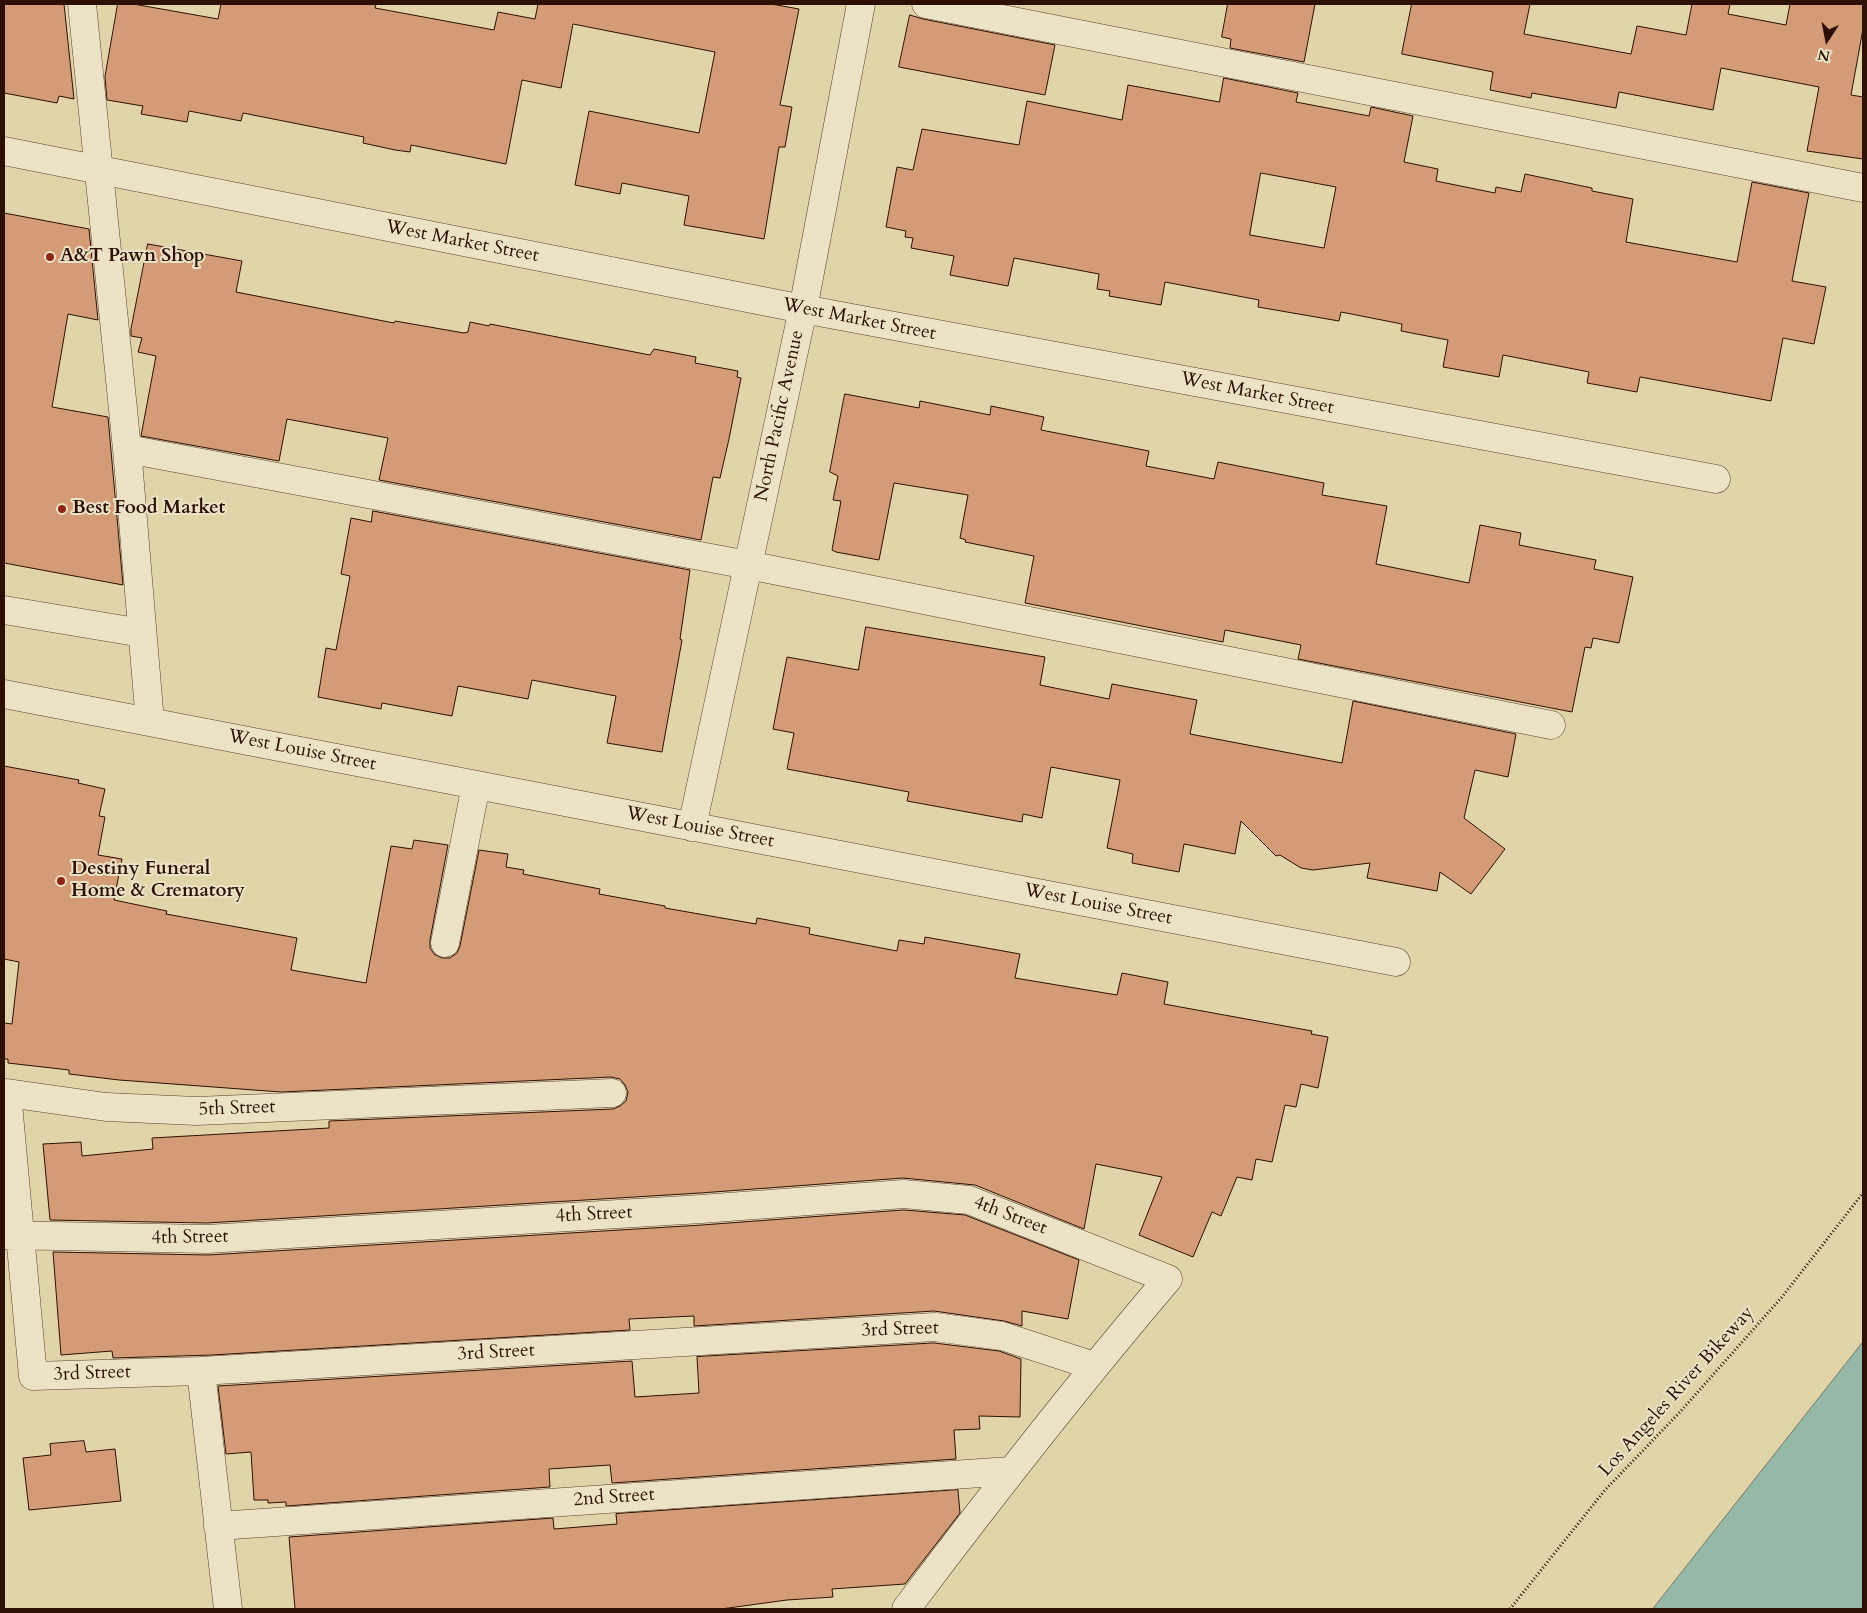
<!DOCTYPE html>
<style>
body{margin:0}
#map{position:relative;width:1867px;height:1613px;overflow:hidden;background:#e2d4a9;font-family:Cardo,serif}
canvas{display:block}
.frame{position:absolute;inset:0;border:5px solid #2d0f03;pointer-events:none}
.north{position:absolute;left:1802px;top:15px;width:50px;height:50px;-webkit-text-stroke:4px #ece3c7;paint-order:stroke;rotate:191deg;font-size:14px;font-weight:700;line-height:20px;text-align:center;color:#2d0f03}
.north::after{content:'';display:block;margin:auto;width:18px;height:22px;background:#2d0f03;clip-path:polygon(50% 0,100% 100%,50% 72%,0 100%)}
</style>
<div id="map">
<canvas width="1867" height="1613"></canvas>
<div class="frame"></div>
<div class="north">N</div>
</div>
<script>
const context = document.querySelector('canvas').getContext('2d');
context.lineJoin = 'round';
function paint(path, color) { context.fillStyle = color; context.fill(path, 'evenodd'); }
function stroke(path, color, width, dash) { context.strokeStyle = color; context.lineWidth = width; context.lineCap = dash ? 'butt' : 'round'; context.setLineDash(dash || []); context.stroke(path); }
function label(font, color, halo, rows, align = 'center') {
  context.font = font + ' Cardo,serif'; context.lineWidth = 4; context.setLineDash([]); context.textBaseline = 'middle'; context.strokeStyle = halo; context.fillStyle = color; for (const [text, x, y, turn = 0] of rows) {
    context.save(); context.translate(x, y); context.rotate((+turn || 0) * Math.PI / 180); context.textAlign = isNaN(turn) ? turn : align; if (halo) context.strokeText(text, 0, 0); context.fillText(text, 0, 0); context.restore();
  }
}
const water = new Path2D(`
 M1863 1342V1609H1653Z`);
paint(water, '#95b8a7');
stroke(water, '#6b7465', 1);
const building = new Path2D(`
 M4 4H64L74 99 59 96 57 103 4 93Z
 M118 4H133L218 19 221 4H376L375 8 494 30 498 12 535 19 538 4H771L799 9 780 105 792 107 785 147H779L764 239 684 225 689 196 622 183 620 194 575 185 589 111 699 133 715 52 573 24 561 88 522 80 506 164 411 145 410 152 395 150 363 143 364 137 243 113 241 121 189 111 187 122 141 114 143 106 107 100 105 77Z
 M1228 4H1315L1304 62 1230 48 1231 39 1222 37Z
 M1412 4H1530L1524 34 1631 54 1637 26 1686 35 1692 4H1730L1728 14 1786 25 1790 4H1863V29L1851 95 1863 97V159L1807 151 1819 87 1721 68 1713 110 1619 92 1616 108 1532 93 1531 98 1490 90 1493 72 1402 54Z
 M910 15 923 19 1055 45 1045 95 899 67Z
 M1224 78 1298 93 1296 102 1369 116 1371 107 1413 116 1404 162 1438 169 1436 181 1495 193 1496 187 1521 192 1525 174 1592 188V191L1633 199 1626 242 1737 262 1752 182 1809 193 1792 281 1826 287 1814 344 1783 338 1771 401 1640 377 1637 392 1587 383 1589 372 1503 355 1499 377 1443 367 1448 340 1401 331 1402 324 1341 312 1339 321 1258 307 1259 300 1165 282 1161 305 1109 296 1110 291 1097 289 1099 274 1014 258 1008 286 950 275 954 256 911 248 913 238 905 237 906 231 886 227 897 167 913 170 922 129 1019 145 1027 101 1122 120 1128 85 1219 102ZM1261 173 1336 187 1324 248 1250 235Z
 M4 213 89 229 98 320 68 314 52 407 108 417 123 585 4 563Z
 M148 244 242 261 236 292 394 323 395 321 464 333 468 332 470 322 489 326 490 324 650 355 654 349 696 357 695 363 738 371 737 377 741 378 729 439 720 478 713 477 701 540 379 480 388 438 287 419 279 461 141 436 156 356 138 352 142 338 131 336V329Z
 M845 394 919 408 920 401 990 415 991 406 1044 417 1041 430 1149 451 1146 466 1214 479 1218 462 1324 483 1322 495 1387 506 1376 564 1469 583 1480 525 1521 533 1519 545 1596 560 1594 569 1633 577 1619 643 1593 638 1591 648 1585 647 1572 712 1298 659 1301 645 1225 630 1223 642 1025 603 1034 556 965 542 966 540 960 538 968 495 894 483 879 560 836 552 832 550 841 501 833 500 838 476 830 472Z
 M373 511 690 570 680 639 682 640 662 752 607 743 616 696 532 680 528 699 458 686 452 716 382 703 381 709 318 697 326 648 336 650 350 576 341 574 351 518 371 522Z
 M866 627 1045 657 1040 685 1109 699 1112 684 1197 700 1190 734 1342 763 1353 701 1516 734 1508 777 1475 770 1464 818 1505 849 1471 894 1440 872 1437 891 1367 878 1370 863 1313 870 1301 868 1280 855 1276 856 1241 821 1235 854 1184 844 1179 872 1132 863 1133 854 1107 848 1120 780 1051 767 1042 818 1023 814 1022 822 907 801 909 792 787 769 794 733 773 729 787 657 858 670Z
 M4 766 79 780 78 783 105 789 99 816 105 817 98 855 122 859 114 900 167 911 166 914 297 938 291 970 366 983 391 846 412 849 414 840 448 845 430 940V948L434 954 442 958H450L457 953 460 946 479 850 508 854 506 867 524 870 523 874 600 889 599 894 665 906V908L756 924 757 918 810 928 809 934 897 951 899 940 924 944 925 937 1020 954 1015 978 1117 995 1122 973 1168 982 1164 1004 1312 1031 1311 1034 1328 1037 1318 1088 1301 1084 1296 1107 1285 1105 1272 1162 1256 1159 1252 1180 1237 1177 1221 1216 1212 1212 1193 1257 1139 1235 1162 1177 1096 1164 1084 1229 975 1185 903 1178 700 1193 207 1223 50 1220 43 1144 81 1142 82 1156 153 1149 152 1138 329 1128V1121L613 1109 620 1106 626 1101 628 1092 625 1085 620 1079 611 1077 281 1092 119 1080 69 1074V1070L8 1063V1059H4V1023L12 1024 19 962 4 959Z
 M904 1210 965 1215 1079 1260 1068 1319 1022 1311V1326L1004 1321 934 1311 694 1326V1316L629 1319 630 1330 212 1355 113 1358 112 1351 61 1355 53 1252 208 1255 702 1225Z
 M934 1343 999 1351 1021 1359 1020 1417 979 1416 980 1429 954 1430 956 1459 612 1483 610 1465 549 1469 550 1487 286 1506V1502L268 1503V1500H254L251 1452 226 1454 218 1386 632 1361 635 1397 699 1393 697 1357Z
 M84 1441 86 1452 115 1449 121 1501 29 1510 23 1458 51 1455 50 1444Z
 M958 1490 960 1513 905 1584 832 1589 833 1597 787 1600 721 1609H295L289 1537 553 1518 554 1529 617 1524 616 1514Z`);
paint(building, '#d39c77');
stroke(building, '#2d0f03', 1);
const minor = new Path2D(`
 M82 4 127 449 150 722
 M926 4 1863 188
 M4 151 803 309 1716 479
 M127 449 748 565 1551 725
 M4 610 142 633
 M4 694 1396 962
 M692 827 803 309 861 4
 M445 943 476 785
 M612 1093 197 1111 106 1107 7 1093 33 1376 201 1371 935 1327 1002 1336 1094 1366
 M4 1235 207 1239 701 1209 904 1194 969 1200 1168 1279C1077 1386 991 1496 906 1609
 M201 1371 228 1609
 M218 1526 1010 1471`);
stroke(minor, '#5a402c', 29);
stroke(new Path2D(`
 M1510 1609 1605 1490 1680 1412 1782 1297 1863 1193`), '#2d0f03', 3, [1, 2.5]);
stroke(minor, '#ece3c7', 28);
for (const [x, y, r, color] of [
 [50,257,5,"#8f2418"],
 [62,509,5,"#8f2418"],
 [61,881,5,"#8f2418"]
]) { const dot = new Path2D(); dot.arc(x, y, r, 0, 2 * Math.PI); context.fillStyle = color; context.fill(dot); stroke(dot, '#ece3c7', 2); }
label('19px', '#2d0f03', '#ece3c7', [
 ["West Market Street",462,242,11],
 ["West Market Street",859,320,11],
 ["West Market Street",1257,394,11],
 ["North Pacific Avenue",780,416,-78],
 ["West Louise Street",302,751,11],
 ["West Louise Street",700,828,11],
 ["West Louise Street",1098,905,11],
 ["5th Street",237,1109,-2],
 ["4th Street",594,1215,-3],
 ["4th Street",1010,1216,21],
 ["4th Street",190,1238,-1],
 ["3rd Street",900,1330,-2],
 ["3rd Street",496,1353,-3],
 ["3rd Street",92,1374,-2],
 ["Los Angeles River Bikeway",1677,1392,-48],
 ["2nd Street",614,1498,-4]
]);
label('bold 19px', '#2d0f03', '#ece3c7', [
 ["A&T Pawn Shop",60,257],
 ["Best Food Market",72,509],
 ["Destiny Funeral",71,870],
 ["Home & Crematory",71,892]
], 'left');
</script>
